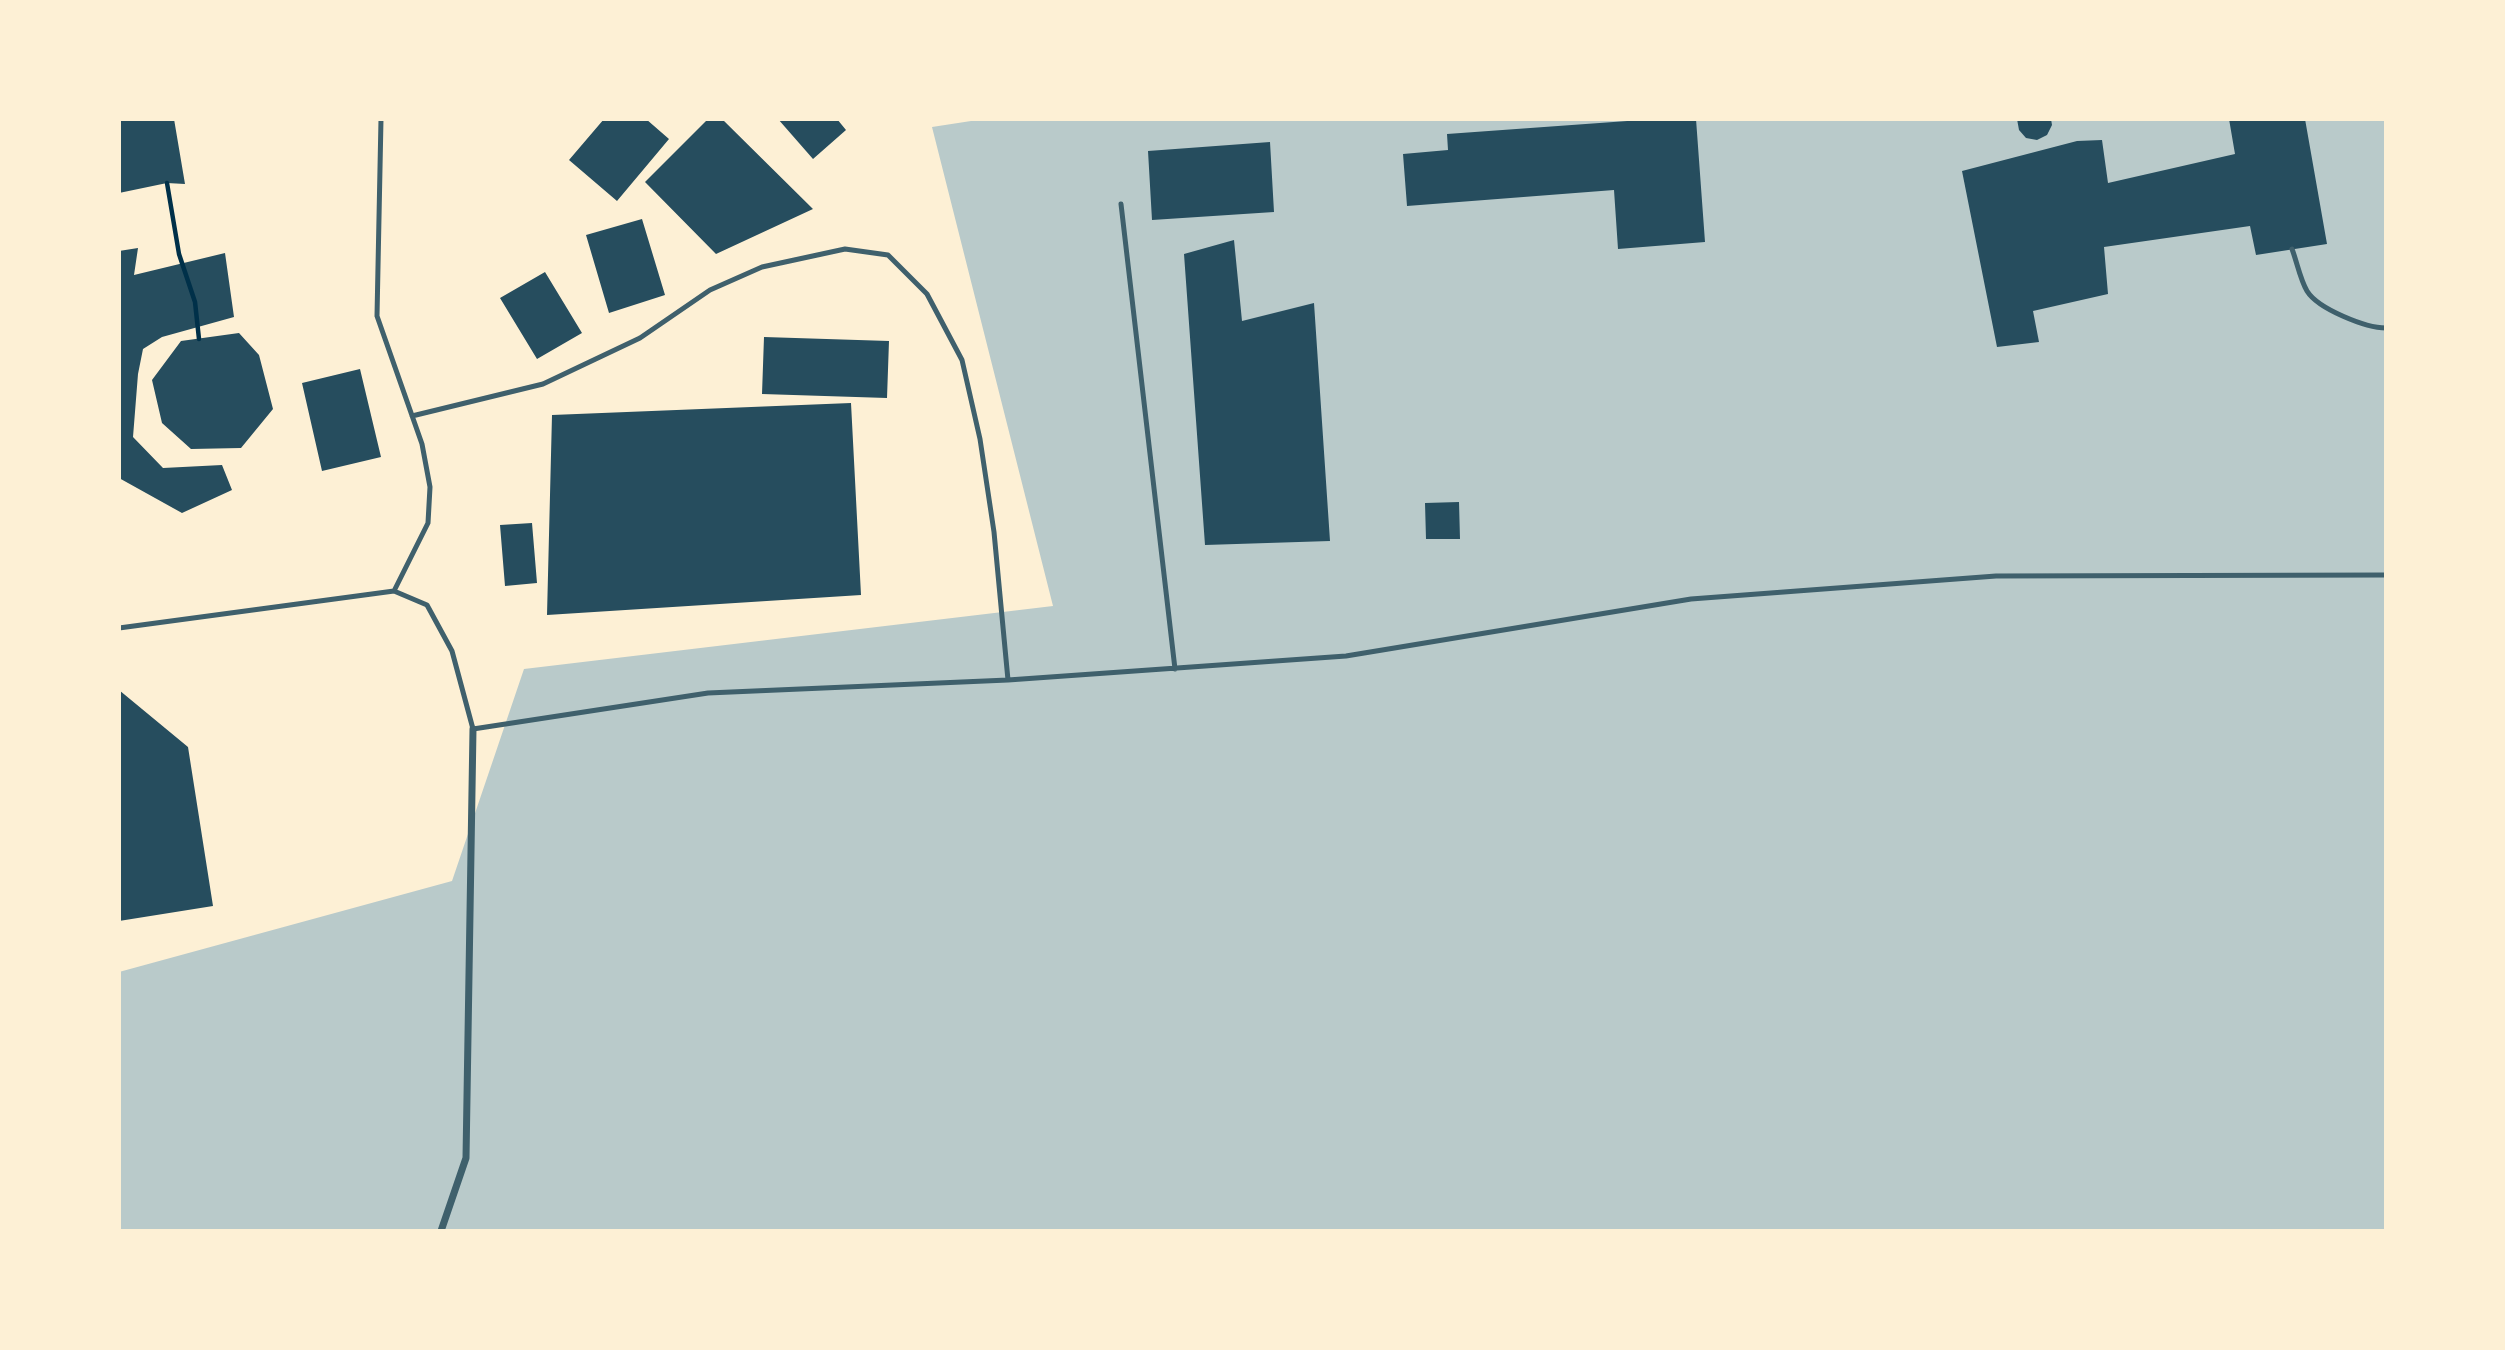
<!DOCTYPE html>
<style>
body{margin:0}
#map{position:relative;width:2505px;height:1350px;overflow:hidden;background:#fdf0d5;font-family:Spectral,serif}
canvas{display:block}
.frame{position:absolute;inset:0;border:121px solid #fdf0d5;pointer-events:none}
</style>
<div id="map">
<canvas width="2505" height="1350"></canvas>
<div class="frame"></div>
</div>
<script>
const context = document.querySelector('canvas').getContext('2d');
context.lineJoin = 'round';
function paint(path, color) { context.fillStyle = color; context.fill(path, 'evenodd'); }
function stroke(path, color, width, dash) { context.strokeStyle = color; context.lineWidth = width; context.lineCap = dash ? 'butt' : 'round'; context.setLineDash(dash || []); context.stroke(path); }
paint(new Path2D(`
 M984 119H2386V1231H119V972L452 881 524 669 1053 606 932 127Z`), '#b9caca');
paint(new Path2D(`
 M119 119H174L185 184 167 183 119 193Z
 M604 119H646L669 139 617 201 569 160Z
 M708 119H722L813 209 716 254 645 182Z
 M778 119H837L846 130 813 159Z
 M1655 119H1696L1705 242 1618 249 1614 190 1407 206 1403 154 1448 150 1447 134Z
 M2017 119H2051L2052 125 2047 135 2037 140 2026 138 2019 130Z
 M2229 119H2305L2327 244 2256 255 2250 226 2104 247 2108 294 2033 311 2039 342 1997 347 1962 171 2077 141 2102 140 2108 183 2235 154Z
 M1270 142 1274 212 1152 220 1148 151Z
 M642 219 665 295 609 313 586 235Z
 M1234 240 1242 321 1314 303 1330 541 1205 545 1184 254Z
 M138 248 134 275 225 253 234 317 162 337 143 349 138 374 133 437 163 468 222 465 232 490 182 513 119 478V251Z
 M545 272 582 333 537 359 500 298Z
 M239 333 259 355 273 409 241 448 191 449 162 423 152 380 181 341Z
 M764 337 889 341 887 398 762 394Z
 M360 369 381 457 322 471 302 383Z
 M851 403 861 595 547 615 552 415Z
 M1459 502 1460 539H1426L1425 503Z
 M532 523 537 583 505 586 500 525Z
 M119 690 188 747 213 906 119 921Z`), '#264d5e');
stroke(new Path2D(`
 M167 183 179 254 195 302 199 339`), '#003049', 4.5);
stroke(new Path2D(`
 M381 119 377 316 422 444 430 487 428 523 394 591
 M1121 204 1175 669
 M2292 249C2297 262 2300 279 2307 291 2318 309 2366 328 2386 328
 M412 416 543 384 640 338 710 290 762 267 845 249 888 255 927 294 962 360 980 439 994 532 1008 680
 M119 628 394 591 427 605 452 651 473 729 708 693 1008 680 1346 656 1691 599 1996 576 2386 575`), '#3f606c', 5);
stroke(new Path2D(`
 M441 1231 466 1158 473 729`), '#3f606c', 7);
</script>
